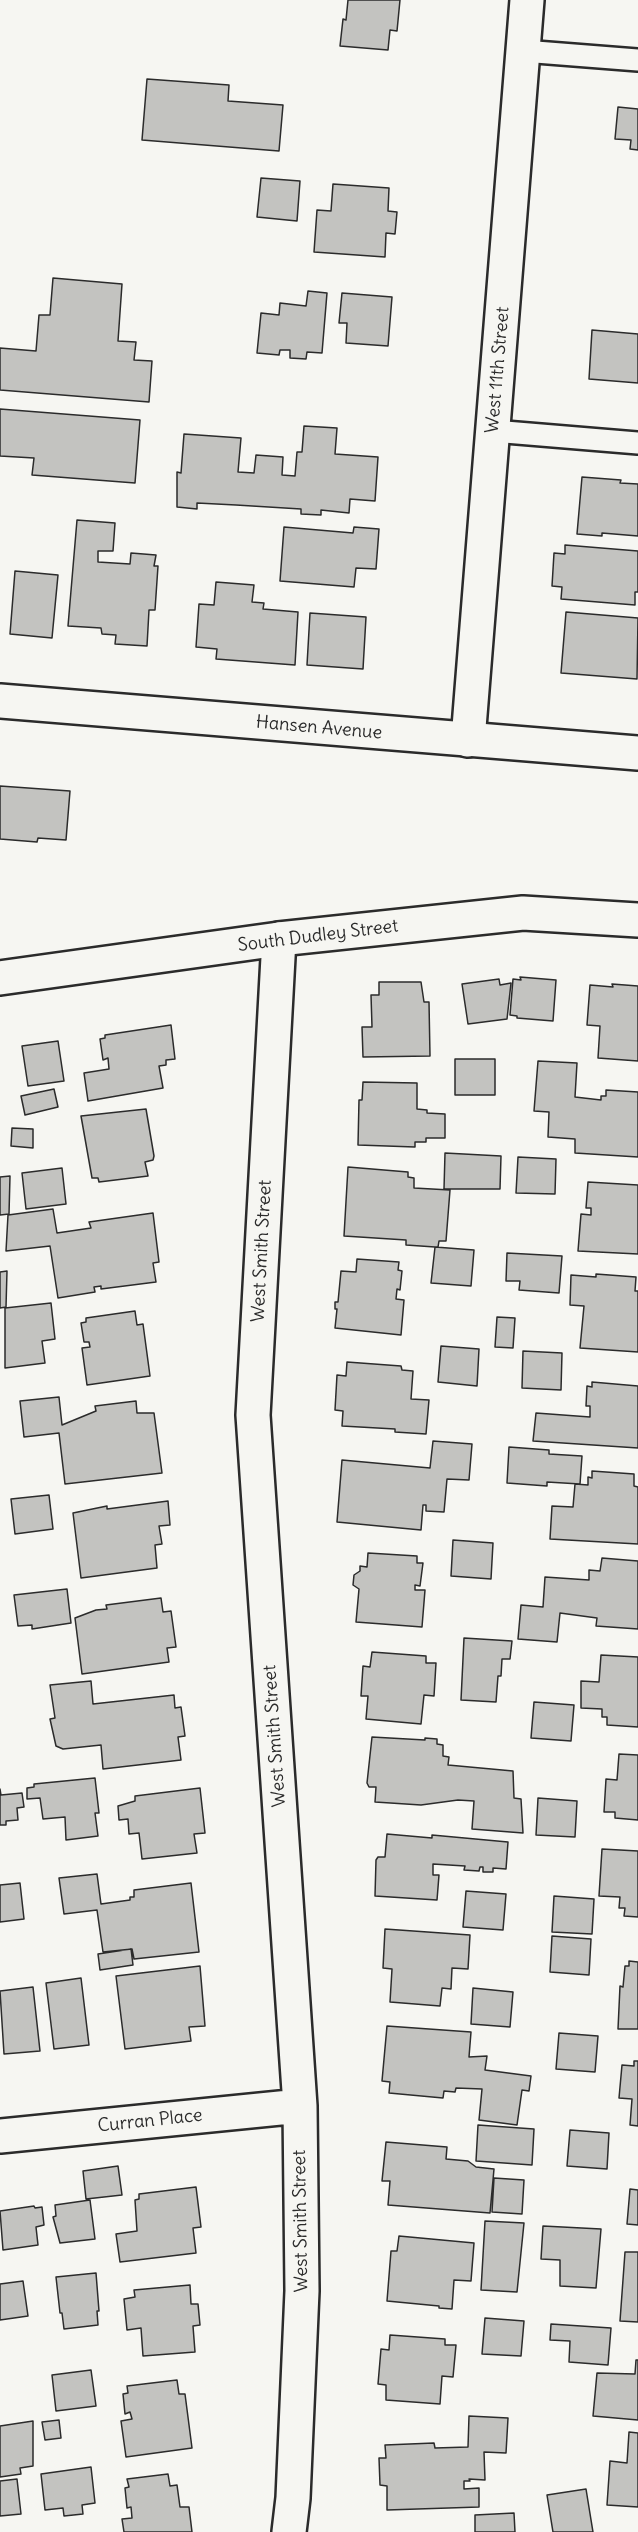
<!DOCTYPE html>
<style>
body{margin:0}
canvas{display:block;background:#f6f6f2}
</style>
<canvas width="638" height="2532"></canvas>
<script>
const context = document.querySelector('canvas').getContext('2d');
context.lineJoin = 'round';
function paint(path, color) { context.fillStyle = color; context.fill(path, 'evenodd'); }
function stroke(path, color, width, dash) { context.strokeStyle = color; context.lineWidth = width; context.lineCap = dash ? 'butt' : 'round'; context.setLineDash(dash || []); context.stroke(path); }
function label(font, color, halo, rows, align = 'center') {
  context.font = font + ' Delius,sans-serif'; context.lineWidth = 4.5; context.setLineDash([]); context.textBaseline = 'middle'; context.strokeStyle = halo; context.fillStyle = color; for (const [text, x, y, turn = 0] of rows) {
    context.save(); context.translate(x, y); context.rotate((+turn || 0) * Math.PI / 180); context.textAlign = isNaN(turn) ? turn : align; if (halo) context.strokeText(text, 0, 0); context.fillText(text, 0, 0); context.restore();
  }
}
const building = new Path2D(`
 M348 0H400L397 31 390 30 388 50 340 46 343 19 346 20Z
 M147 79 229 85 228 101 283 105 279 151 142 140Z
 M618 107 638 109V150L630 149 631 140 615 139Z
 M261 178 300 181 297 221 257 217Z
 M333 184 389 188 388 211 397 212 395 234 386 233 385 257 314 252 317 210 331 211Z
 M53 278 122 284 118 341 136 342 134 360 152 361 149 402 0 390V348L36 351 39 315H50Z
 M308 291 327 293 322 353 307 352 306 359 290 358V350H280L279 355 257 353 261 313 279 315 280 303 306 306Z
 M342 293 392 297 388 346 346 343 347 323H339Z
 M592 330 638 334V383L589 379Z
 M0 409 140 420 135 483 32 475 34 458 0 456Z
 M304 426 337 428 335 454 378 457 375 501 350 499 349 513 321 510V515L301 514V509L236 505 197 503V509L177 507V472L181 473 184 434 241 438 238 472 254 473 256 455 283 457 282 475 295 476 297 452H302Z
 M582 477 621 480 620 483 638 484V536L602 533V536L577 534Z
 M77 520 115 523 113 551H98V562L130 564 131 553 156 555 154 566H158L155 610H149L147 646 115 644 116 635 102 634 101 628 68 626Z
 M284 527 353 533 354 527 379 529 376 569 356 568 354 587 280 581Z
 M565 545 638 551V592H635V605L561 599 562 587 552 586 554 553 565 554Z
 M15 571 58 575 52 638 10 634Z
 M216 582 254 585 252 602 264 603 263 609 298 612 295 665 216 659 217 649 196 647 199 604 214 605Z
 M566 612 638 618 637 679 561 673Z
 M310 613 366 617 363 669 307 665Z
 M0 786 70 791 66 840 38 838 37 842 0 839Z
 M520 977 556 980 553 1021 517 1018V1016L510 1015 513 979 521 980Z
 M499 979 500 985 511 983 507 1019 468 1024 462 984Z
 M379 982H421L424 1002H429L430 1056 363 1057 362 1027H372L371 995H379Z
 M612 984 638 986V1061L598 1058 600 1026 587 1025 590 985 613 987Z
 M171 1025 175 1059 166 1060V1065L159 1066 163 1088 88 1101 84 1073 109 1069 108 1058 103 1060 100 1039 105 1038V1035Z
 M58 1041 64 1081 28 1086 22 1046Z
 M455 1059H495V1095H455Z
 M538 1061 577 1063 575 1097 601 1100V1096H606V1090L638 1092V1157L575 1153V1139L548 1137 549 1112 534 1111Z
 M363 1082 417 1083V1109L427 1110V1113L445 1114V1138H426V1142H415V1147L358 1145 359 1100H362Z
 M54 1089 58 1107 25 1115 21 1096Z
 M146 1109 154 1156 153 1160 145 1162 148 1176 99 1182 98 1178H92L81 1116Z
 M12 1128 33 1129V1148L11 1146Z
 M445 1153 501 1156 500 1189H444Z
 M518 1157 556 1159 555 1194 516 1193Z
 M348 1167 408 1172V1177L414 1178V1188L450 1190 446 1241H439L438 1247H435L406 1245V1240L344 1236Z
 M62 1168 66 1204 26 1209 22 1173Z
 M10 1176 9 1214 0 1215V1177Z
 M588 1182 638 1185V1254L578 1251 581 1214 591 1215V1208H586Z
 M53 1209 57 1233 91 1228 89 1222 153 1213 159 1262 153 1263 156 1282 101 1289V1286L94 1287 95 1292 58 1298 50 1246 6 1251 8 1215Z
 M435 1247 474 1250 471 1286 431 1283Z
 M507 1253 562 1256 559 1293 519 1290 520 1281H506Z
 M357 1259 399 1262 398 1270 402 1271 400 1290 397 1289 396 1299 404 1300 401 1335 335 1328 337 1309H335V1302H338L341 1271 356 1272Z
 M7 1271 6 1307 0 1308V1272Z
 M596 1274 636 1277 635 1291H638V1352L580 1348 584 1306 570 1305 571 1275 596 1277Z
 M51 1303 55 1339 42 1341 45 1363 5 1368V1308Z
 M135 1311 137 1325 143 1324 150 1376 87 1385 82 1348 90 1347 89 1342H84L81 1323 86 1322V1318Z
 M497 1317 515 1318 513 1348 495 1347Z
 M441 1346 479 1349 477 1386 438 1382Z
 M523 1351 562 1353 561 1390 522 1388Z
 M347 1362 401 1366 402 1370 413 1371 411 1399 429 1400 426 1434 395 1432V1429L342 1426 343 1411 335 1410 337 1375 346 1376Z
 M592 1382 638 1386V1448L533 1441 536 1413 590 1417V1406H586L587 1386 592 1387Z
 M59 1397 62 1425 96 1411 95 1406 136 1401 137 1413H154L162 1473 65 1484 59 1433 24 1437 20 1401Z
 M433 1441 472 1444 469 1480 447 1479 444 1512 426 1511V1505H423L421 1530 337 1522 342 1460 430 1468Z
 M509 1447 549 1450V1454L582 1456 580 1484 547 1482V1486L507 1483Z
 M592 1471 634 1474V1486L638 1487V1544L550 1539 552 1506 573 1507 575 1484 588 1485V1477L592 1478Z
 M49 1495 53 1529 15 1534 11 1499Z
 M168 1501 170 1525 159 1526 162 1544 155 1545 157 1568 81 1578 73 1513 107 1506V1509Z
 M453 1540 493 1543 491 1579 451 1576Z
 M368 1553 417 1556V1563H423L420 1586 415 1585V1590H425L422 1627 356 1622 359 1589 353 1585 354 1575 360 1571V1566L367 1567Z
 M602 1558 638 1561V1629L596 1626 597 1618 560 1613 557 1642 518 1639 521 1605 543 1607 545 1577 589 1580V1570L600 1571Z
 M67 1589 71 1623 32 1629V1625L18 1626 14 1595Z
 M161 1598 163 1612 171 1611 176 1647 167 1648 169 1662 82 1674 75 1618 96 1610 107 1609 106 1605Z
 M464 1638 512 1641 510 1659H502L501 1676H498L496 1702 461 1700Z
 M372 1652 426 1656V1663H436L434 1696 424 1695 421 1724 366 1719 368 1696H361L363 1666 370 1667Z
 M601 1655 638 1657V1727L607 1725V1717H602V1709L581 1708V1681L599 1682Z
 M91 1681 93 1704 174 1695 175 1708 181 1707 185 1736 178 1737 181 1760 103 1769 101 1745 63 1749 56 1746 50 1719 55 1718 50 1685Z
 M534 1702 574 1705 571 1741 531 1738Z
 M372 1737 425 1740V1738L437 1739V1744L443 1745V1756L449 1757 448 1765 513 1771 514 1798 521 1799 523 1833 472 1829 474 1801 458 1800 421 1805 375 1802 376 1787H369L367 1783Z
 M619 1754 638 1755V1820L615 1818V1812H604L606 1779 617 1780Z
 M95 1778 99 1813H95L98 1836 66 1840 65 1817 43 1819 40 1798 27 1799V1788L34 1787V1784Z
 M200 1788 205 1833 194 1834 197 1853 142 1859 139 1833 129 1834 128 1819 119 1820 118 1806 135 1801V1796Z
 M0 1789 1 1795 22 1793 24 1807 17 1808 18 1820 6 1821V1825H0Z
 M538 1798 577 1801 575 1837 536 1835Z
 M387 1834 432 1838V1835L508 1842 506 1869 493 1868V1872H483V1867H480L479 1871 464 1870 465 1866 433 1864V1875H439L437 1900 375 1896 376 1860 378 1857H385Z
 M602 1849 638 1851V1917L624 1916 625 1908H619L620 1897 599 1896Z
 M97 1874 101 1904 130 1900V1897H134V1890L191 1883 199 1952 134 1959 132 1949 103 1952 97 1910 64 1914 59 1878Z
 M20 1883 24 1919 0 1922V1885Z
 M466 1891 506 1894 503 1930 463 1927Z
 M554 1896 594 1899 592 1934 552 1932Z
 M385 1929 470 1935 468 1969 452 1968 451 1989 442 1988 440 2006 390 2002 392 1969 383 1968Z
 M552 1936 591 1939 589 1975 550 1972Z
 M131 1949 133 1965 100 1970 98 1954Z
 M629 1961 638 1962V2029H618L620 1986 623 1987 625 1966H629Z
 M200 1966 205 2026 189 2027 191 2041 125 2049 116 1976Z
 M81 1978 89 2045 54 2049 46 1983Z
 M33 1987 40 2051 4 2054 0 1991Z
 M473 1988 513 1992 510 2027 471 2024Z
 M387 2026 471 2032 469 2057 487 2056 485 2070 531 2076 529 2091 522 2090 517 2125 479 2120 482 2089 456 2088 455 2092 444 2091 443 2098 389 2093 390 2082 382 2081Z
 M559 2033 598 2036 595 2072 556 2069Z
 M634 2061H638V2126L630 2125 632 2099 619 2098 622 2065 634 2066Z
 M478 2125 534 2129 532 2165 476 2161Z
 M570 2130 609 2133 607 2169 567 2166Z
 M386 2142 447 2147 446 2159 468 2161 476 2167 494 2169 490 2213 388 2205 390 2181H382Z
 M118 2166 122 2195 86 2199 83 2171Z
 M494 2178 524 2180 522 2214 492 2212Z
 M196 2187 201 2227 193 2228 196 2253 120 2262 116 2234 137 2231 135 2200 139 2199V2194Z
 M630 2189 638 2190V2225L627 2224Z
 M90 2200 95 2239 60 2243 53 2217 56 2216 55 2205Z
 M34 2206 35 2208 42 2207 44 2225 36 2227 38 2245 3 2250 0 2211Z
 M485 2221 524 2223 517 2292 481 2290Z
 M543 2226 601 2229 596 2288 560 2286V2260L541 2259Z
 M399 2236 474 2243 471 2281 454 2280 452 2309 439 2308V2306L387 2301 391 2251H397Z
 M625 2252H638V2322L620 2321Z
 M96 2273 99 2311H97L98 2325 64 2329 62 2313H60L56 2277Z
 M23 2281 28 2316 0 2320V2284Z
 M190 2285 191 2304H198L200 2325 193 2326 195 2352 143 2356 141 2328 127 2330 124 2299 135 2297 134 2290Z
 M485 2318 524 2321 521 2356 482 2354Z
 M551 2324 611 2328 608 2365 569 2362 570 2341 550 2340Z
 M390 2335 445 2339V2345H456L453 2377 442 2376 440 2404 386 2400V2385L378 2384 381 2349 389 2350Z
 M636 2360H638V2420L593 2416 597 2373 635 2374Z
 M91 2370 96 2406 56 2411 52 2375Z
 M177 2380 179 2394H185L192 2448 126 2457 121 2421 132 2419 130 2412 125 2414 123 2394 128 2393 127 2386Z
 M469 2416 508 2418 506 2453 484 2452 485 2480 469 2479 470 2481H464V2489L479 2488V2507L387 2510V2486L380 2485 379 2458H386L385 2445 434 2443 435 2448 468 2447Z
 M59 2420 61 2438 45 2440 42 2422Z
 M33 2421V2466L20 2468 21 2474 0 2477V2426Z
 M629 2432 638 2433V2507L607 2505 610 2461 627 2463Z
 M91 2467 95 2503 82 2505 83 2514 64 2516 63 2508 45 2510 41 2474Z
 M168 2474 170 2486 177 2485 180 2507H189L192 2532H124L122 2519 132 2518 131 2507 127 2508 125 2488 129 2487 127 2479Z
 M17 2479 21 2514 0 2516V2481Z
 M586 2489 593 2532H553L547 2495Z
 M514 2513 515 2532H475V2515Z`);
paint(building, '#c3c3c0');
stroke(building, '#2b2b2b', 1.5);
const lane = new Path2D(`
 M523 51 638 60
 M493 431 638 443`);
const street = new Path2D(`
 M468 740 527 0
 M279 939 253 1415 300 2106 302 2291 293 2498 289 2532
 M0 2136 300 2106`);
const secondary = new Path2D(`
 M0 701 638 753
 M0 978 279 939 523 913 638 920`);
stroke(lane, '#2b2b2b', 26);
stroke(street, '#2b2b2b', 38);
stroke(secondary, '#2b2b2b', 38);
stroke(lane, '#f6f6f2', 21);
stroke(street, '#f6f6f2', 33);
stroke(secondary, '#f6f6f2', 33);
label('18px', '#2b2b2b', '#f6f6f2', [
 ["West 11th Street",498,370,-85],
 ["Hansen Avenue",319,728,5],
 ["South Dudley Street",318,936,-7],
 ["West Smith Street",262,1251,-87],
 ["West Smith Street",275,1736,-94],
 ["Curran Place",150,2121,-6],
 ["West Smith Street",301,2221,-91]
]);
</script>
